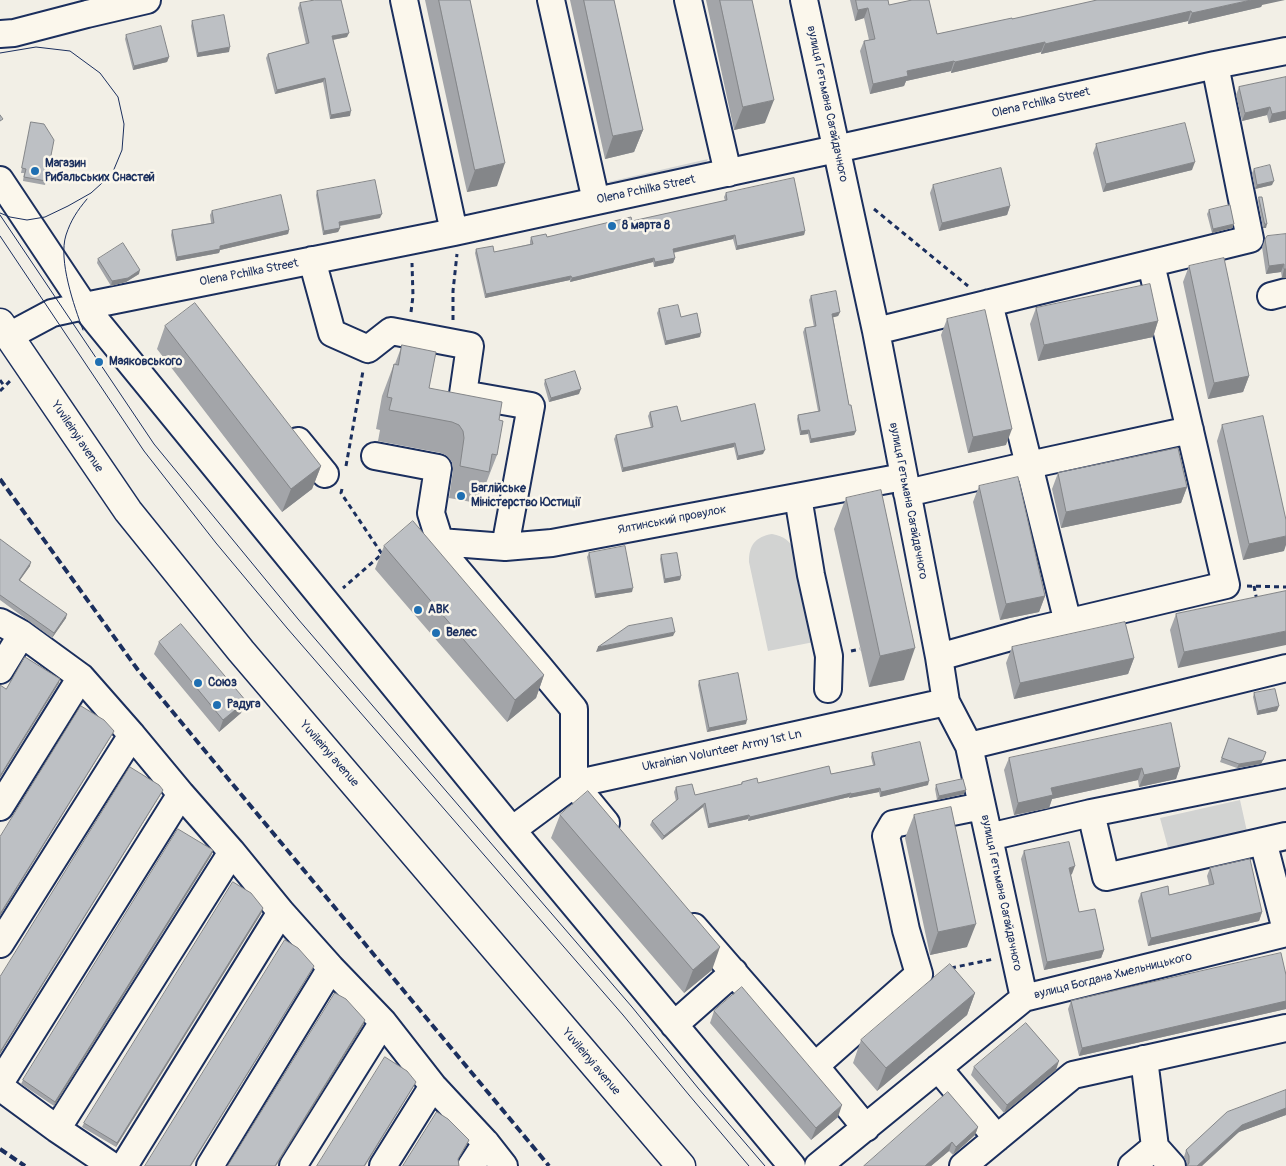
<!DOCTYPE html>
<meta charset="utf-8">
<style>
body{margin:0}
canvas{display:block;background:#f2efe6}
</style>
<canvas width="1286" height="1166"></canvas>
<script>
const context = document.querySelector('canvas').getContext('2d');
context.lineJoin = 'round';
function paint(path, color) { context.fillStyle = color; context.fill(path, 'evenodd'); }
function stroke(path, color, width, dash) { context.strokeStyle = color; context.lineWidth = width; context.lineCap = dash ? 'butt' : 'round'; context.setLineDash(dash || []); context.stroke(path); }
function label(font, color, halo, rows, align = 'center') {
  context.font = font + ' Pangolin,sans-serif'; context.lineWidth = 5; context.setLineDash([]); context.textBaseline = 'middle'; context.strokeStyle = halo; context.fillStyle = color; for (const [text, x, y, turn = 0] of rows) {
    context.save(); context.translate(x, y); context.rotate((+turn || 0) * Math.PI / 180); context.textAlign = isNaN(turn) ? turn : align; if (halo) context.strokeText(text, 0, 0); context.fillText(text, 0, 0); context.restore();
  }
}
paint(new Path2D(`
 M708 159 704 165 617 186 608 182Z
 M772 534C784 536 791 541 795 553L814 642 768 651 749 562C749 545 755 537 772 534Z
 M1240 800 1248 836 1170 855 1160 818Z`), '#d2d3d2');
const minor = new Path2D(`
 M404 0 454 232
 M551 0 596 201
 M688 0 728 173
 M804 0 876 331 939 657 946 702 969 746 1024 998
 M0 34 14 33 87 14 147 0
 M0 180 84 306 512 830 792 1166
 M312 260 332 333 368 349 391 331 470 346 463 394 531 406 505 547
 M1271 296 1286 292
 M989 303 1068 623
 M876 331 1250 239 1215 65
 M9 336 52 313 75 308 454 232 836 149 1215 65 1286 51
 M298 441 325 474
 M375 456 438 468 431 513 440 542 447 558 540 668 574 709V784L606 823
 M907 493 1029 465 1190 430
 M798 497 811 575 829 656 828 689
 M440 542 505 547 552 543 903 477
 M0 622 22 634 81 677 132 735 181 794 232 852 281 912 331 968 383 1022 433 1086 486 1143 504 1166
 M939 657 1032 631 1226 585 1151 264
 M0 670 22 634
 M969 746 1286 668
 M0 807 81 677
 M1091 813 1286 774
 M512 830 574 784 946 702
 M989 837 1091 813 1106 877 1286 836
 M1263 841 1286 930
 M694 927 815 1066 866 1128
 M0 944 132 735
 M674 1025 734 972
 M815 1066 919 974 906 930 886 836 893 824 982 806
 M938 1068 997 1138
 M0 1083 181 794
 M0 1087 57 1129 112 1166
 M57 1129 232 852
 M1155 1147 1172 1166
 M124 1166 281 912
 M210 1166 331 968
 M293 1166 383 1022
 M383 1166 433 1086
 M471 1166 486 1143
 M818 1166 1024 998 1286 933
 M963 1166 1073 1075 1286 1028
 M1132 1166 1155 1147 1144 1059`);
const major = new Path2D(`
 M0 323 128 511 241 651 681 1166`);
stroke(minor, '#1b2f5e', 30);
stroke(major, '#1b2f5e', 31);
stroke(new Path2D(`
 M874 209 968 286
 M411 312 413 296 412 263
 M453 320V291L457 254
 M0 380 5 387
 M0 391 11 380
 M346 466 363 371
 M342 489 341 493 382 554 343 588
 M1247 586 1286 587
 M1254 586 1257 601
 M851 651 860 649
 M951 968 994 959`), '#1b2f5e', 3, [5, 4]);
stroke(minor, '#fbf7ec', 26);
stroke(major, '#fbf7ec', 28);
stroke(new Path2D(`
 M0 53 36 47 70 51 100 73 118 97 124 124 122 150 112 174 91 193 68 206 45 217 27 220 10 217 0 213
 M0 215 154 444 298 619 632 1007 698 1088 765 1166
 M0 236 144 451 216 543 287 628 623 1015 689 1095 749 1166
 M83 330C74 306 58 260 66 235 71 220 77 211 87 199`), '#1b2f5e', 1);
stroke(new Path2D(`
 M0 479 138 670 549 1166
 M0 1149 25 1166`), '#1b2f5e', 4, [8, 4]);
paint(new Path2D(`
 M425 0H470L497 186 467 192Z
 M570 0H614L643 130 634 152 605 159Z
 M706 0H752L765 123 734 130Z
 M850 0H888L889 5 937 34 1012 19 1262 5 1261 7 1188 24V21L1041 54V52L951 73V71L906 81 904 86 870 94 860 51 864 41 869 40 864 18 855 21Z
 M300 3 347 37 333 40 350 116 330 119 323 82 275 94 266 58 268 54 306 44 298 8Z
 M192 21 229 52 197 57 191 26Z
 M126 35 169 57 167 62 133 70 125 39Z
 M1286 77V119L1269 123 1267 115 1242 121 1236 95 1239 87Z
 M31 122 46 181 45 185 23 181 24 173H21L30 126Z
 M1096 145 1192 170 1103 192 1093 153Z
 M1254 169 1272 185 1255 189 1252 173Z
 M933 185 1010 206 1007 215 939 231 930 193Z
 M317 191 380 218 340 226V228L338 232 323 235 316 195Z
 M726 193 805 231 804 235 736 250 733 239 673 253 675 258 673 263 654 267 653 262 570 282V280L485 298 475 253 476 249 494 252 530 244V241L531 237H547L632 221 725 201 724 197Z
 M1259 197 1266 228H1263L1258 201Z
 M1209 210 1234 224 1232 228 1212 233 1207 214Z
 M212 211 289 230 288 234 220 250 219 253 176 261 171 235 172 230 211 223 210 215Z
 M1286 234V278H1282L1281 272 1266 274 1262 247 1265 239Z
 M98 259 139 274 126 282 111 286 97 263Z
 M1189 266 1249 376 1243 392 1208 399 1183 282Z
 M811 296 840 312 838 316 833 317 849 405 856 431 854 435 810 443 808 434 800 435 797 419 798 415 818 411 803 332 805 328 814 327 809 300Z
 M1036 308 1158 321 1153 337 1038 361 1030 324Z
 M659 309 681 317 700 337 665 345 657 313Z
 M947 319 1006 445 968 453 941 335Z
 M165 326 321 466 312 489 282 512 157 349Z
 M402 345 429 388 499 420 497 455 485 486H484L477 503 449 498 453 470 452 462 447 456 441 453 378 441 380 430 376 429 382 396 394 364H395Z
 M545 380 579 394 549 402 544 384Z
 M650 412 681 421 763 454 737 460 734 447 622 472 614 439 616 435 651 428 648 416Z
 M1222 425 1284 551 1243 560 1217 441Z
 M1058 473 1187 487 1181 503 1061 528 1052 489Z
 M979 486 1045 596 1039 612 1000 620 973 502Z
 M846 498 904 680 869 687 834 529Z
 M0 540 30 566 20 580 66 618 52 638 0 600Z
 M384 546 544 675 536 698 507 722 375 569Z
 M589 553 632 592 595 598 587 557Z
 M661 555 681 576 680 580 664 583 660 559Z
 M1286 591 1178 668 1170 630 1176 614Z
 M159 642 241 713 219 732 154 654Z
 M1012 647 1134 658 1128 674 1014 699 1006 663Z
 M699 681 746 724 707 732 698 685Z
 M1254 693 1277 711 1257 715 1253 697Z
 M1229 738 1266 752 1261 764 1237 768 1220 762Z
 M872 753 928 785 880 797 879 792 849 798V797L748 821V819L708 828 703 807 662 840 650 825 652 821 676 801 674 792 676 787 695 795 741 784 742 782 758 783 831 774 873 765 871 757Z
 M1009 758 1180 767 1176 779 1139 787 1138 780 1052 799 1049 808 1014 815 1004 770Z
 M936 785 964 794 937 800 935 789Z
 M560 815 712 970 684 993 551 838Z
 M914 815 967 947 930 955 905 838Z
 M1024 851 1072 874 1071 875 1079 912 1104 950 1101 958 1044 970 1021 859Z
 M212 854 54 1106 21 1084 23 1080Z
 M1210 868 1262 912 1259 921 1148 946 1138 901 1141 893 1169 895 1209 885 1207 876Z
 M262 912 116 1147 82 1127 84 1123Z
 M1286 975V1009L1079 1056 1068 1009 1071 1001Z
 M975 993 967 1015 877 1091 853 1063 861 1040Z
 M714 1011 838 1117 811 1140 710 1023Z
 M974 1067 1056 1070 1004 1113 971 1075Z
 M1286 1090V1115L1239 1132 1187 1166V1163L1184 1157 1186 1150Z
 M978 1127 975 1135 953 1155 949 1151 931 1166H864Z`), '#a3a5a9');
paint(new Path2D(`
 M1251 0H1285L1262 5 1261 7 1188 24 1192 13Z
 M868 8 864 18 855 21 858 10Z
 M1191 11 1188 21 1041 54 1045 44Z
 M349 33 347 37 331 40 332 36Z
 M1045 42 1041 52 951 73 955 62Z
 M230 47 229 52 197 57 198 53Z
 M169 57 167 62 133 70 134 66Z
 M954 61 951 71 906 81 904 86 870 94 873 84 907 71Z
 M325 78 323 82 275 94 277 90Z
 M774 100 765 123 734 130 743 107Z
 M1270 107 1267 115 1242 121 1245 113Z
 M351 111 350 116 330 119 331 115Z
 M1286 111V119L1269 123 1272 114Z
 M643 130 634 152 605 159 613 136Z
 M1195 162 1192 170 1103 192 1106 184Z
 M505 163 497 186 467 192 475 170Z
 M1274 181 1272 185 1255 189 1257 185Z
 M1010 206 1007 215 939 231 942 223Z
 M382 214 380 218 337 226 339 222Z
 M1234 224 1232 228 1212 233 1213 229Z
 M1265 224H1267L1266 228H1263Z
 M340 228 338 232 323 235 324 231Z
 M289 230 288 234 220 250 219 253 176 261 177 257 220 246Z
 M805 231 804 235 736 250 737 246Z
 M735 235 733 239 671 253 673 249Z
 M654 258 653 262 570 282 572 278Z
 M675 258 673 263 654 267 655 262Z
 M1284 264 1281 272 1266 274 1269 266Z
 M1284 269H1286V278H1282Z
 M140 270 139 274 126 282 111 286 112 281Z
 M571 276 570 280 485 298 486 294Z
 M840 312 838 316 831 318 832 314Z
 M1158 321 1153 337 1038 361 1044 345Z
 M701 333 700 337 665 345 666 341Z
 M1249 376 1243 392 1208 399 1214 383Z
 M581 389 579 394 549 402 551 398Z
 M1012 429 1006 445 968 453 973 437Z
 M809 430 808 434 800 435 801 431Z
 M856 431 854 435 810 443 811 439Z
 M735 443 734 447 622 472 623 468Z
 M765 450 763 454 737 460 738 456Z
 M321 466 312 489 282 512 291 489Z
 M1187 487 1181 503 1061 528 1066 512Z
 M1286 536V545L1284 551 1243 560 1249 544Z
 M31 562 30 566 17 584 19 580Z
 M681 576 680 580 664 583 665 579Z
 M633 588 632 592 595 598 596 594Z
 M1045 596 1039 612 1000 620 1006 604Z
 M67 614 66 618 52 638 54 633Z
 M1286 631V645L1178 668 1184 652Z
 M675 632 673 636 596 652 598 647Z
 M915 648 904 680 869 687 880 656Z
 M1134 658 1128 674 1014 699 1020 683Z
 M544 675 536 698 507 722 515 700Z
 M60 679 59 683 0 778V776Z
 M246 701 241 713 219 732 223 720Z
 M1279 706 1277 711 1257 715 1258 711Z
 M747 720 746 724 707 732 709 728Z
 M114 731 112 735 0 916V914Z
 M1263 760 1261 764 1237 768 1239 764Z
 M1180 767 1176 779 1139 787 1144 775Z
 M1142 768 1138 780 1052 799 1049 808 1014 815 1018 803 1051 788Z
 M929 781 928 785 880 797 881 792Z
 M880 788 879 792 849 798 851 794Z
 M163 790 161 794 0 1054V1052Z
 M966 790 964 794 937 800 939 796Z
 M851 793 849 797 748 821 750 817Z
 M705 803 703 807 662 840 664 836Z
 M749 815 748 819 708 828 709 824Z
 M213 850 212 854 54 1106 55 1102Z
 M1075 866 1072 874 1066 876 1069 868Z
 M263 908 262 912 116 1147 117 1143Z
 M1262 912 1259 921 1148 946 1151 938Z
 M976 924 967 947 930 955 938 932Z
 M720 947 712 970 684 993 693 970Z
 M1104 950 1101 958 1044 970 1047 962Z
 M314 966 312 970 191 1166H190Z
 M975 993 967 1015 877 1091 886 1068Z
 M1286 1001V1009L1079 1056 1082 1048Z
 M365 1020 364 1024 276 1166H275Z
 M1059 1061 1056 1070 1004 1113 1007 1105Z
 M416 1082 414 1086 365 1166H364Z
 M842 1105 838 1117 811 1140 816 1128Z
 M1286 1108V1115L1239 1132 1202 1166H1197L1242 1125Z
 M978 1127 975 1135 953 1155 956 1147Z
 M469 1140 467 1145 456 1163 458 1159Z
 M952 1142 949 1151 931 1166H925Z`), '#848689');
const building = new Path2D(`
 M315 0H341L349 33 332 36 351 111 331 115 325 78 277 90 268 54 309 43 300 3Z
 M439 0H470L505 163 475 170Z
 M584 0H614L643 130 613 136Z
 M720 0H752L774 100 743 107Z
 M856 0H888L889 5 912 0H929L937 34 1012 18V19L1097 0H1251L1192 13 1191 11 1045 44V42L955 62 954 61 907 71 908 76 873 84 864 41 875 39 868 8 858 10Z
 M224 15 230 47 198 53 192 21Z
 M161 26 169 57 134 66 126 35Z
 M1286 77V111L1272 114 1270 107 1245 113 1239 87Z
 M0 115 3 119 0 121Z
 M31 122 44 124 54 140 46 181 24 177 26 169 22 168Z
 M1185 123 1195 162 1106 184 1096 144Z
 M1270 165 1274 181 1257 185 1254 169Z
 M1001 168 1010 206 942 223 933 185Z
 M794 178 805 231 737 246 735 235 673 249 675 258 655 262 654 258 572 278 571 276 486 294 476 249 493 246 494 252 533 244 531 237 546 234 547 237 631 217 632 221 727 200 726 193Z
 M375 180 382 214 339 222 340 228 324 231 317 191Z
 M281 195 289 230 220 246V249L177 257 172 230 214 223 212 211Z
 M1259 197H1262L1267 224H1265Z
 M1230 205 1234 224 1213 229 1209 210Z
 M1286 234V269H1284V264L1269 266 1265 239 1267 236Z
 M123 243 140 270 128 278 112 281 98 259Z
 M1224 258 1249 376 1214 383 1189 266Z
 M1150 284 1158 321 1044 345 1036 308Z
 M836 291 840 312 832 314 849 405H851L856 431 811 439 809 430 801 431 798 415 820 411 805 328 816 326 811 296Z
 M195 303 321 466 291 489 165 326Z
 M678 305 681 317 697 313 701 333 666 341 659 309Z
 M985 310 1012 429 973 437 947 319Z
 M402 345 436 352 429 388 502 402 499 420 503 421 497 455 492 454 489 472 460 466 464 438 463 431 459 425 452 422 389 410 392 398 387 397 394 364 398 365Z
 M575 371 581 389 551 398 545 380Z
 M755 404 765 450 738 456 735 443 623 468 616 435 653 427 650 412 677 406 681 421Z
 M1263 416 1286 520V536L1249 544 1222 425Z
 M1178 448 1187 487 1066 512 1058 473Z
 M1018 477 1045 596 1006 604 979 486Z
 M881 490 915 648 880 656 846 498Z
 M413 521 544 675 515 700 384 546Z
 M0 539 31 562 19 580 67 614 54 633 0 595Z
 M625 546 633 588 596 594 589 553Z
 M677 553 681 576 665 579 661 555Z
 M1286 591V631L1184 652 1176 614Z
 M672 618 675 632 598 647 628 626Z
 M1125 622 1134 658 1020 683 1012 647Z
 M181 624 246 701 223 720 159 642Z
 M25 657 60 679 0 776V685L6 689Z
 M738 673 747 720 709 728 699 681Z
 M1275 689 1279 706 1258 711 1254 693Z
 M81 706 104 720 114 731 0 914V837Z
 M1171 723 1180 767 1144 775 1142 768 1051 788 1053 795 1018 803 1009 758Z
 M1229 738 1266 752 1263 760 1239 764 1222 758Z
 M920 742 929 781 881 792 880 788 851 794V793L750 817 749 815 709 824 705 803 664 836 652 821 678 799 676 787 692 784 695 795 742 784V782L757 778 758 783 829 766 831 774 875 765 872 753Z
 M130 767 159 785 163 790 0 1052V977Z
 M963 779 966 790 939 796 936 785Z
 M588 791 720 947 693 970 560 815Z
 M951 807 976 924 938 932 914 815Z
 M178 829 213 850 55 1102 23 1080Z
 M1069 842 1075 866 1069 868 1079 912 1095 909 1104 950 1047 962 1024 851Z
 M1250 859 1262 912 1151 938 1141 893 1168 886 1169 895 1214 884 1210 868Z
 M233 882 251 893 263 908 117 1143 84 1123Z
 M285 940 298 948 314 966 190 1166H145Z
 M1281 953 1286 975V1001L1082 1048 1071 1001Z
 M950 964 975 993 886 1068 861 1040Z
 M742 987 842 1105 816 1128 714 1011Z
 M335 993 346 999 365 1020 275 1166H228Z
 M1026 1023 1059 1061 1007 1105 974 1067Z
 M385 1057 407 1071 416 1082 364 1166H317Z
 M1286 1090V1108L1242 1125 1197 1166H1187L1189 1163V1156L1186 1150 1227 1112Z
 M948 1092 978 1127 956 1147 952 1142 925 1166H864Z
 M437 1112 448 1119 469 1140 458 1159 459 1166H403Z`);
paint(building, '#bdc0c4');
stroke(building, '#848689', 1);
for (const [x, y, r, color] of [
 [35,171,5,"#1f6fb2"],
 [612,226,5,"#1f6fb2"],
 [99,362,5,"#1f6fb2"],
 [461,496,5,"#1f6fb2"],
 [418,610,5,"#1f6fb2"],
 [436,633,5,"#1f6fb2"],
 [198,683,5,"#1f6fb2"],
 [217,705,5,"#1f6fb2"]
]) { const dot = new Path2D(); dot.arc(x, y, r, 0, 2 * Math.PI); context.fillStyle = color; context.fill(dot); stroke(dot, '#fbf7ec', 2); }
label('12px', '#1b2f5e', '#fbf7ec', [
 ["Olena Pchilka Street",1041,103,-13],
 ["вулиця Гетьмана Сагайдачного",827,104,78],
 ["Olena Pchilka Street",646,190,-12],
 ["Olena Pchilka Street",249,273,-11],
 ["Yuvileinyi avenue",77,437,56],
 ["вулиця Гетьмана Сагайдачного",908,501,79],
 ["Ялтинський провулок",672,520,-11],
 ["Ukrainian Volunteer Army 1st Ln",722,751,-12],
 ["Yuvileinyi avenue",329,754,49],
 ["вулиця Гетьмана Сагайдачного",1001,893,78],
 ["вулиця Богдана Хмельницького",1113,976,-14],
 ["Yuvileinyi avenue",591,1062,50]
]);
label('bold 12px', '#1b2f5e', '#fbf7ec', [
 ["Магазин",45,164],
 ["Рибальських Снастей",45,178],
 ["8 марта 8",622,226],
 ["Маяковського",109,362],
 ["Баглійське",471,489],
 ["Міністерство Юстиції",471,503],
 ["АВК",428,610],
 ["Велес",446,633],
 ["Союз",208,683],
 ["Радуга",227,705]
], 'left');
</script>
